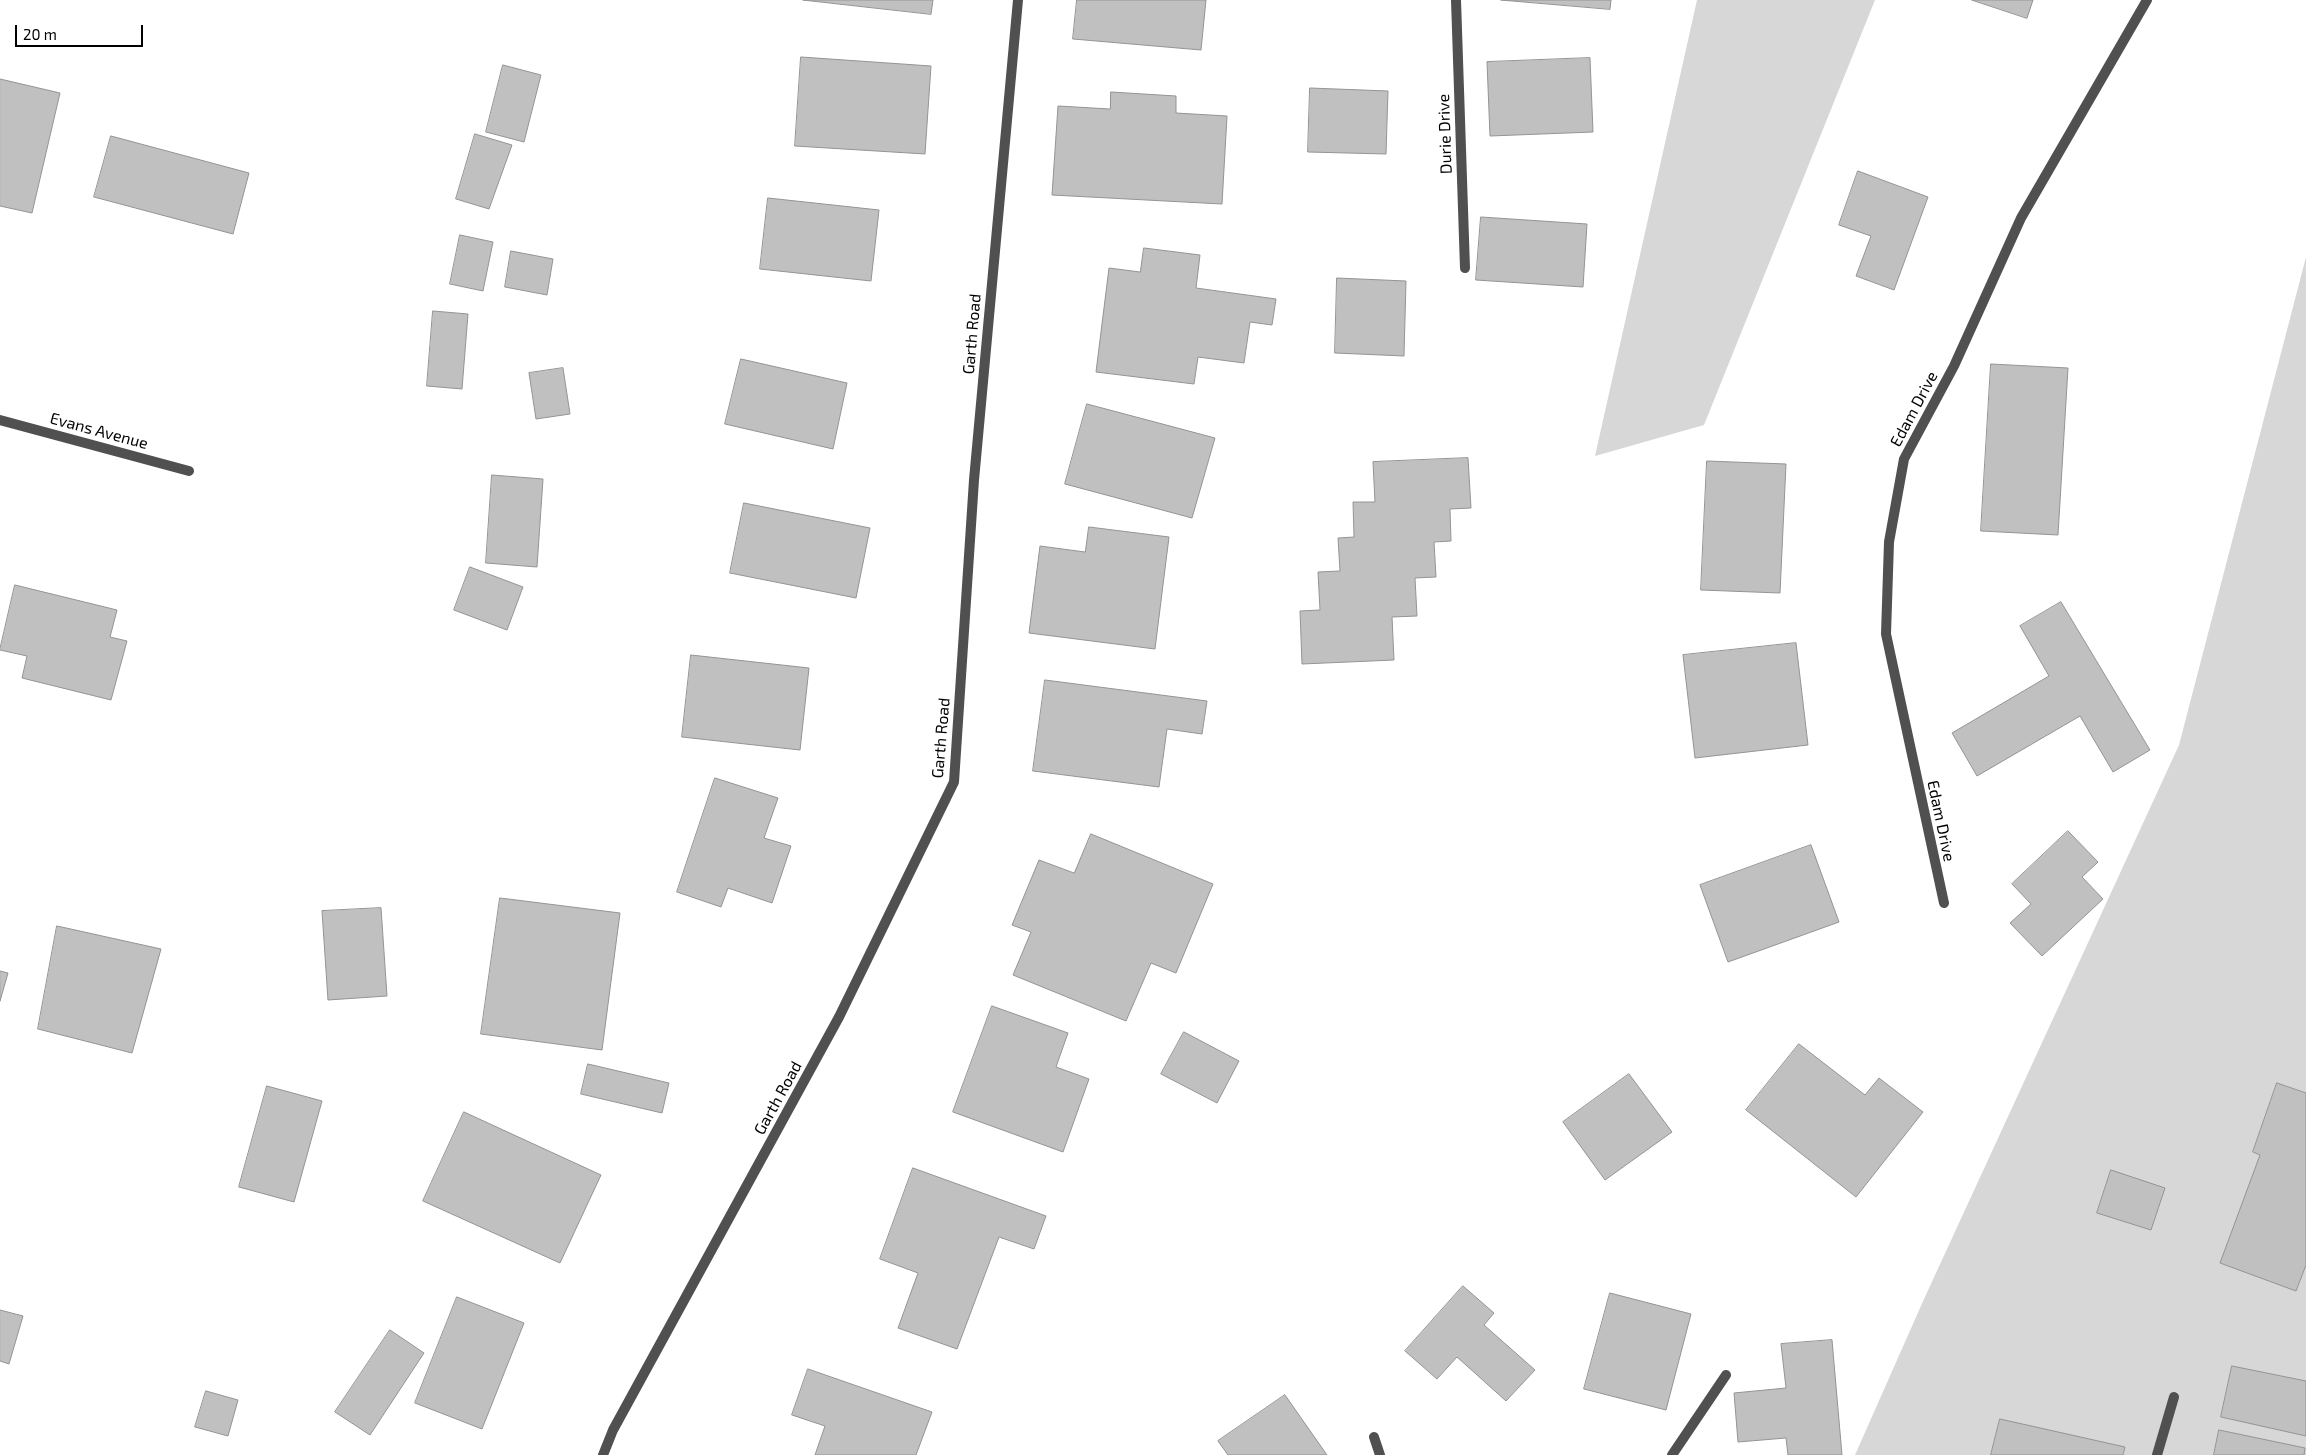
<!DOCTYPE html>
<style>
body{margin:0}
#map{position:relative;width:2306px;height:1455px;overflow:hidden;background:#fff;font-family:"Exo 2",sans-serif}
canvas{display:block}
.scale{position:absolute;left:15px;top:25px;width:128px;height:22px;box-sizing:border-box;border:2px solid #000;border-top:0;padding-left:6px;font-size:15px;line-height:18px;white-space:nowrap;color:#000;-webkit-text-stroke:4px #fff;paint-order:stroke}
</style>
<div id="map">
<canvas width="2306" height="1455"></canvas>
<div class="scale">20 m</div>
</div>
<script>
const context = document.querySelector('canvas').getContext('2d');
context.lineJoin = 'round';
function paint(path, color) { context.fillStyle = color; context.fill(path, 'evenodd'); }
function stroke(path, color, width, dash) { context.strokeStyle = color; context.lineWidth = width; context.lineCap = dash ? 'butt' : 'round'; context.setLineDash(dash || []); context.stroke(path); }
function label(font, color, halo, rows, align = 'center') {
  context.font = font + ' "Exo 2",sans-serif'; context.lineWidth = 5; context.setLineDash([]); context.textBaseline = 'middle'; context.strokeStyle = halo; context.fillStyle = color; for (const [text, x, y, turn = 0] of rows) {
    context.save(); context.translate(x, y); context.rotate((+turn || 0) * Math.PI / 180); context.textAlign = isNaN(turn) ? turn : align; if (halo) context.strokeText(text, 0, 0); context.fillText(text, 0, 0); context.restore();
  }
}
paint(new Path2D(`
 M1697 0H1875L1704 425 1595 456Z
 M2306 257V1455H1855L1924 1299 2179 745Z`), '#d7d7d7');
const building = new Path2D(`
 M803 0H933L931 14Z
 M1077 0H1206L1201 50 1073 39Z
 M1501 0H1611L1610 9Z
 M1972 0H2033L2027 18Z
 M801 57 931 66 925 154 795 146Z
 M1590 58 1593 132 1490 136 1487 62Z
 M503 65 541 75 524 142 486 132Z
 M0 79 60 93 32 213 0 206Z
 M1310 88 1388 91 1386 154 1308 152Z
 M1111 92 1176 96V113L1227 116 1222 204 1052 195 1058 106 1110 109Z
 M475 134 512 145 489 209 456 199Z
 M111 136 249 173 233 234 94 197Z
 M1858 171 1928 197 1894 290 1856 276 1871 236 1839 225Z
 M768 198 879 210 871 281 760 269Z
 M1481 217 1587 224 1583 287 1476 280Z
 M460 235 493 242 483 291 450 284Z
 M1144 248 1200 255 1196 288 1276 299 1272 325 1250 322 1244 363 1198 357 1194 384 1096 372 1109 268 1140 272Z
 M511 251 553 259 547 295 505 287Z
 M1337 278 1406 281 1404 356 1335 353Z
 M433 311 468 314 462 389 427 386Z
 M741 359 847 383 833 449 725 424Z
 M1991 364 2068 368 2058 535 1981 531Z
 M563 368 570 414 536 419 529 373Z
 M1087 404 1215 438 1192 518 1065 484Z
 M1468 458 1471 508 1450 509 1451 541 1434 542 1436 577 1415 578 1417 616 1392 617 1394 660 1302 664 1300 611 1320 610 1318 572 1340 571 1338 538 1354 537 1353 502H1375L1373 462Z
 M1707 461 1786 464 1780 593 1701 590Z
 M492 475 543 479 537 567 486 563Z
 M744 503 870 528 856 598 730 573Z
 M1089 527 1169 537 1155 649 1029 633 1040 546 1085 552Z
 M470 567 523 587 507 630 454 610Z
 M15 585 117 610 110 637 127 641 111 700 22 678 27 656 0 650Z
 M2061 602 2150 750 2113 772 2080 716 1977 776 1952 733 2049 676 2020 626Z
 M1796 643 1808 745 1695 758 1683 655Z
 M691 655 809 668 800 750 682 737Z
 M1045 680 1207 701 1202 734 1167 729 1159 787 1033 771Z
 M715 778 778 798 764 838 791 846 772 903 728 888 721 907 677 892Z
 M2068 831 2098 862 2082 877 2103 899 2042 956 2010 923 2031 904 2012 884Z
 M1091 834 1213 884 1176 973 1151 963 1126 1021 1013 975 1031 932 1012 925 1039 860 1074 873Z
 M1811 845 1839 922 1728 962 1700 885Z
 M500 898 620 913 602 1050 481 1034Z
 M381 908 387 996 328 1000 322 911Z
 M57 926 161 949 132 1053 38 1029Z
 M0 971 8 973 0 1001Z
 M992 1006 1068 1033 1056 1067 1089 1079 1063 1152 953 1112Z
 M1184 1032 1239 1061 1217 1103 1161 1074Z
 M1799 1044 1865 1095 1879 1078 1923 1112 1856 1197 1746 1110Z
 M588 1064 669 1083 662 1113 581 1094Z
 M1629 1074 1672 1132 1605 1180 1563 1122Z
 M2277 1083 2306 1093V1265L2296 1291 2220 1263 2260 1155 2253 1152Z
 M267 1086 322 1101 294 1202 239 1187Z
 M464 1112 601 1175 560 1263 423 1201Z
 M913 1168 1046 1216 1034 1249 999 1237 957 1349 898 1328 918 1273 880 1259Z
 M2111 1170 2165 1188 2151 1230 2097 1213Z
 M1463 1286 1494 1313 1484 1325 1535 1370 1506 1401 1457 1357 1437 1379 1405 1351Z
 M1610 1293 1691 1314 1666 1410 1584 1389Z
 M457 1297 524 1323 482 1429 415 1403Z
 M0 1310 23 1316 9 1364 0 1361Z
 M390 1330 424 1353 370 1435 335 1412Z
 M1832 1340 1842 1455H1788L1786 1438 1738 1442 1734 1393 1786 1388 1781 1344Z
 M2232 1366 2306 1381V1436L2221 1417Z
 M808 1369 932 1412 916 1455H815L825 1426 792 1415Z
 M206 1391 238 1400 228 1436 195 1427Z
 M1285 1395 1327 1455H1228L1218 1441Z
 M2000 1419 2125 1447 2123 1455H1991Z
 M2219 1430 2305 1448 2304 1455H2214Z`);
paint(building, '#c0c0c0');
stroke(building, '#949494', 1);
stroke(new Path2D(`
 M1456 0 1465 268
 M0 420 189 471
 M1944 903 1886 634 1889 542 1904 459 1954 366 2021 218 2147 0
 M1374 1437 1380 1455
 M603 1455 613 1430 839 1017 954 782 974 480 1018 0
 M1672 1455 1726 1375
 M2157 1455 2174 1397`), '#505050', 10);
label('16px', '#000', '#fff', [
 ["Durie Drive",1445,134,-92],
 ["Garth Road",972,334,-85],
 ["Edam Drive",1914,409,-62],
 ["Evans Avenue",99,431,15],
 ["Garth Road",941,738,-85],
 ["Edam Drive",1941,821,78],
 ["Garth Road",778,1098,-61]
]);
</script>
